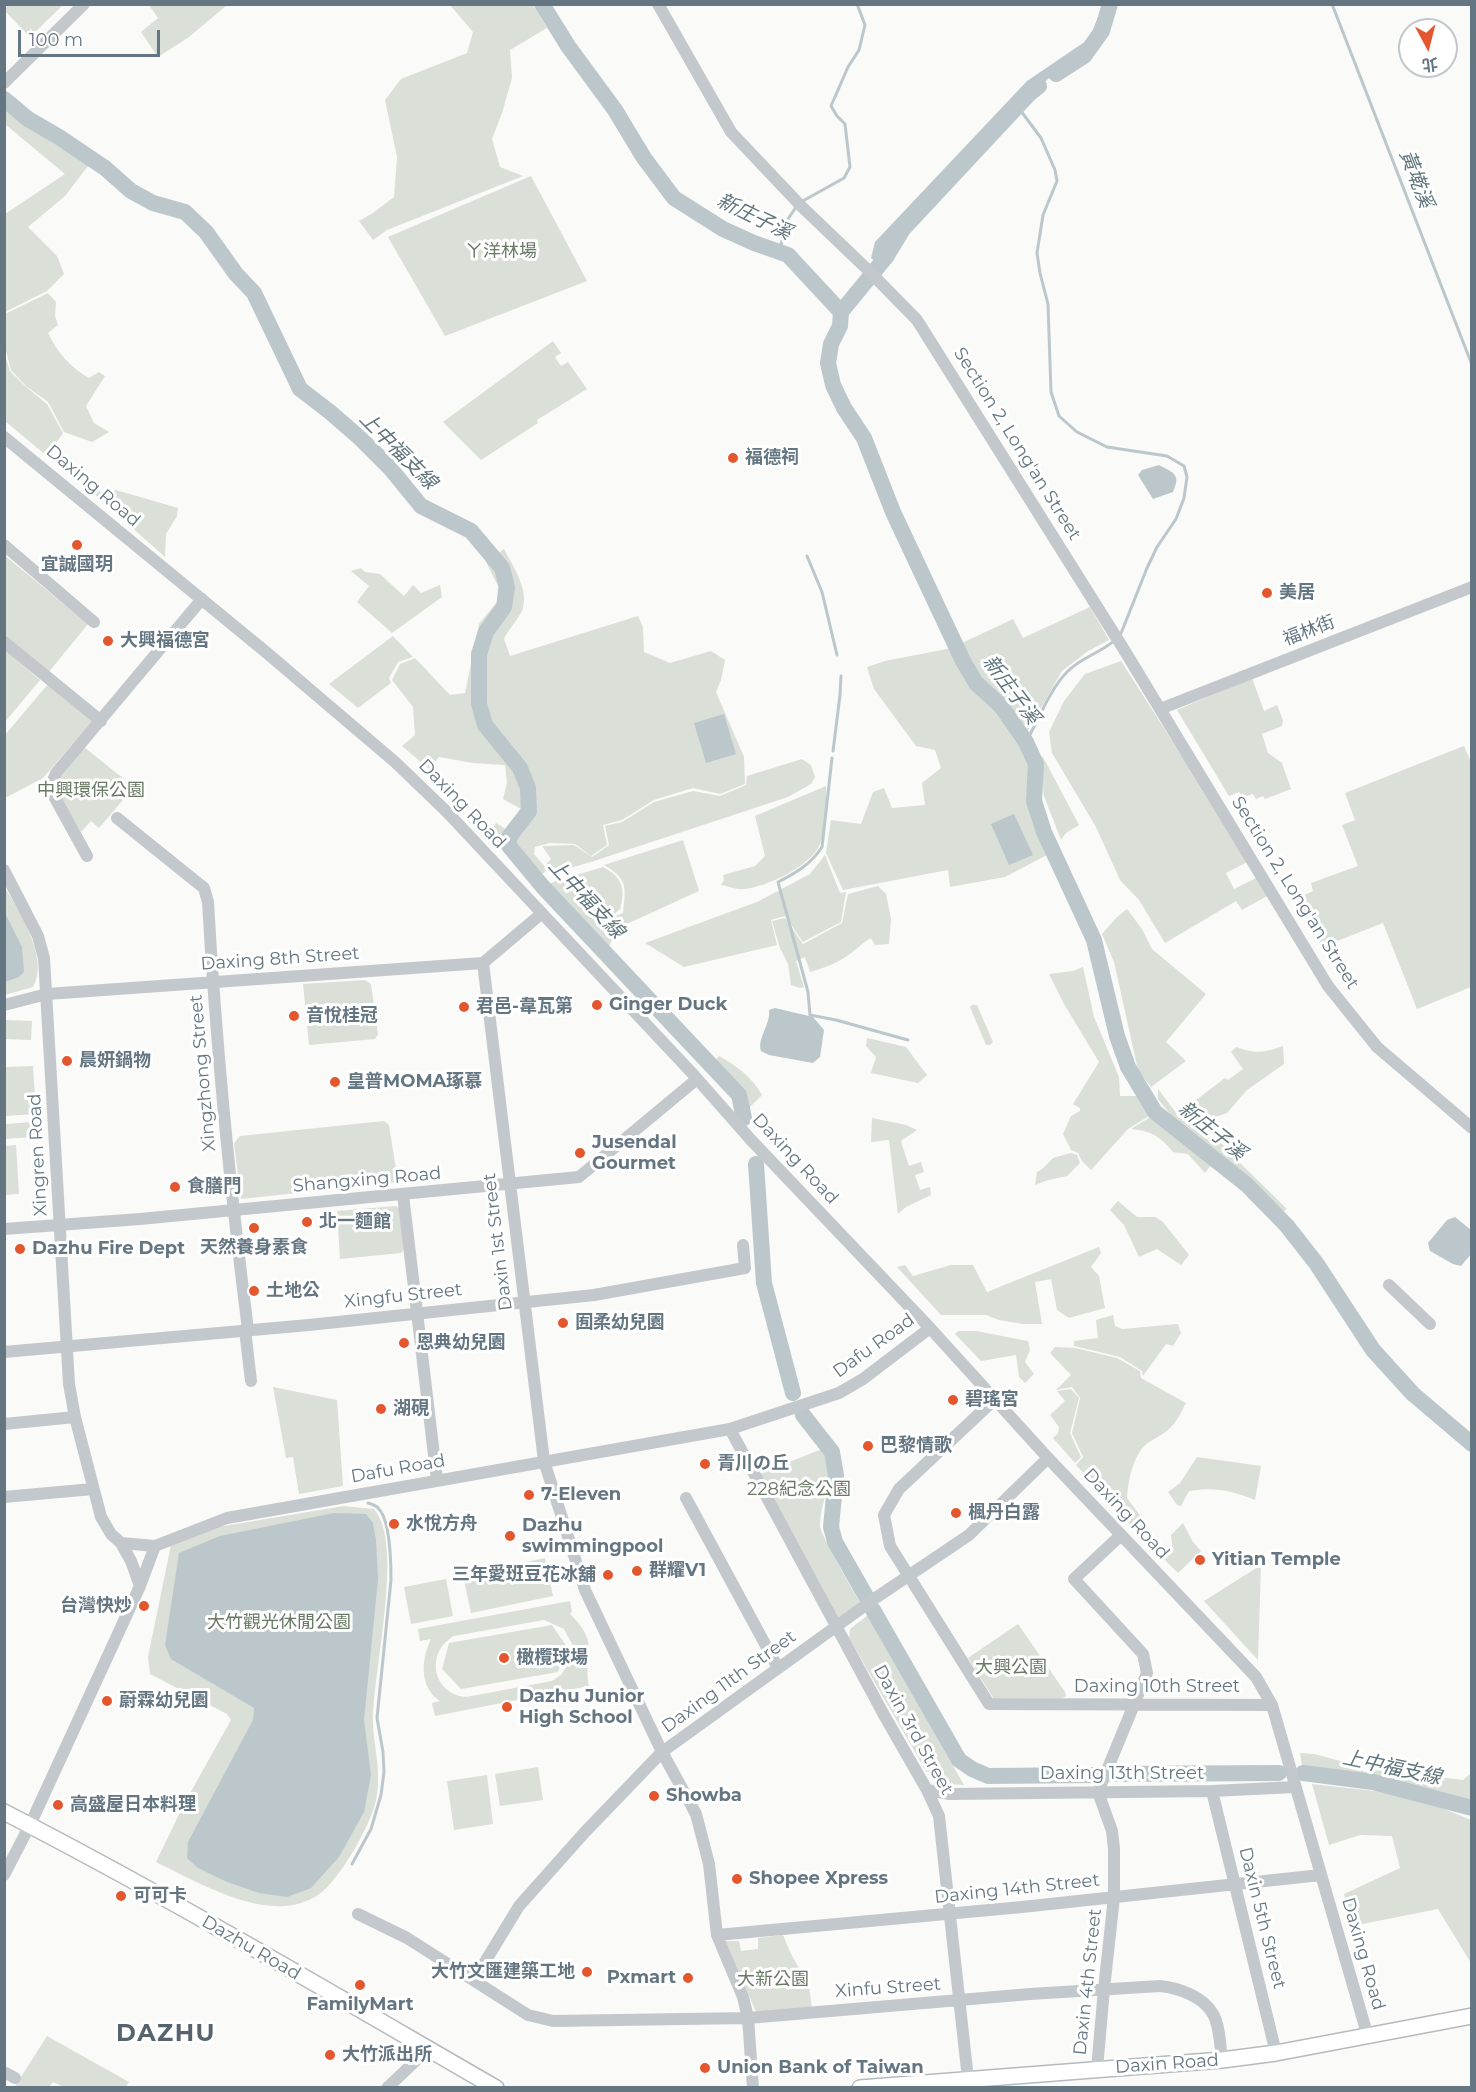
<!DOCTYPE html>
<meta charset="utf-8">
<style>
body{margin:0}
#map{position:relative;width:1476px;height:2092px;overflow:hidden;background:#fafaf8;font-family:Montserrat,"Noto Sans TC",sans-serif}
canvas{display:block}
.frame{position:absolute;inset:0;border:6px solid #657683;pointer-events:none}
.north{position:absolute;left:1398px;top:18px;width:60px;height:60px;box-sizing:border-box;background:#fff;border:2px solid #c1c8cd;border-radius:50%;rotate:173deg;font-size:16px;font-weight:700;line-height:24px;text-align:center;color:#657683}
.north::after{content:'';display:block;margin:auto;width:21px;height:27px;background:#e4572e;clip-path:polygon(50% 0,100% 100%,50% 72%,0 100%)}
.scale{position:absolute;left:18px;top:30px;width:142px;height:27px;box-sizing:border-box;border:3px solid #657683;border-top:0;padding-left:8px;font-size:18px;line-height:21px;white-space:nowrap;color:#657683;-webkit-text-stroke:4px #fff;paint-order:stroke}
</style>
<div id="map">
<canvas width="1476" height="2092"></canvas>
<div class="frame"></div>
<div class="north">北</div>
<div class="scale">100 m</div>
</div>
<script>
const context = document.querySelector('canvas').getContext('2d');
context.lineJoin = 'round';
function paint(path, color) { context.fillStyle = color; context.fill(path, 'evenodd'); }
function stroke(path, color, width, dash) { context.strokeStyle = color; context.lineWidth = width; context.lineCap = dash ? 'butt' : 'round'; context.setLineDash(dash || []); context.stroke(path); }
function label(font, color, halo, rows, align = 'center') {
  context.font = font + ' Montserrat,"Noto Sans TC","Noto Sans JP",sans-serif'; context.lineWidth = 6; context.setLineDash([]); context.textBaseline = 'middle'; context.strokeStyle = halo; context.fillStyle = color; for (const [text, x, y, turn = 0] of rows) {
    context.save(); context.translate(x, y); context.rotate((+turn || 0) * Math.PI / 180); context.textAlign = isNaN(turn) ? turn : align; if (halo) context.strokeText(text, 0, 0); context.fillText(text, 0, 0); context.restore();
  }
}
paint(new Path2D(`
 M5 4H63V5L30 37 5 11Z
 M149 5H227L189 37 158 57 141 32 158 18Z
 M450 5H533L547 28 510 50 512 78 502 113 492 139 500 167 523 176 387 230 373 240 359 221 373 213 394 197 397 157 385 100 401 79 467 53 473 32Z
 M5 109 91 162 65 196 28 227 57 256 64 274 47 291 5 312V214L65 174 5 124Z
 M531 176 587 281 445 336 388 237Z
 M48 293 56 302 55 316 58 325 48 333C58 353 70 367 89 378L99 372 105 376 86 406 94 423 109 432 92 442 64 432 48 402 26 386 11 370 5 347V314Z
 M553 341 561 353 555 357 561 366 568 362 587 389 537 420 538 423 481 460 443 422Z
 M4 352 10 371 25 386 47 404 63 433 47 456 5 421Z
 M116 490 178 508 177 516 166 534 165 557 92 492Z
 M504 549C513 567 530 590 522 611 519 618 508 630 504 639L510 656 638 616 643 627 644 652 670 663 711 651 725 660 721 680 716 692 744 757 745 784 720 794 693 788 654 800 622 820 603 825 607 845 591 856 575 844 550 843 535 847 534 854 547 869 544 873 531 877 489 835 496 823 515 835 530 814 503 799 507 782 505 765 473 763 439 757 429 769 402 746 415 735 413 707 392 680 400 664 415 658 450 695 465 693 479 624 497 602 498 586 486 562Z
 M4 555 88 624 48 673 5 636Z
 M361 568 365 572 380 574 404 596 413 585 421 593 440 585 442 597 392 633 357 602 369 586 351 571Z
 M1090 607 1109 640 1088 651 1062 671 1027 732 1007 701 979 677 962 643 1013 619 1023 638Z
 M393 636 413 657 398 662 389 678 391 683 358 708 329 684Z
 M952 648 970 686 999 712 1021 745 1028 764 1030 805 1040 838 1049 854 1005 877 950 887 948 870 843 890 826 853 831 820 861 824 873 792 884 788 892 808 925 805 922 783 941 768 935 750 916 746 874 689 867 667 885 661Z
 M5 650 40 680 5 722Z
 M1121 661 1249 861 1226 873 1234 889 1258 877 1269 895 1242 910 1236 901 1165 943 1139 900 1120 880 1096 827 1052 753 1049 732 1064 701 1085 674Z
 M1252 678 1264 711 1277 705 1283 720 1282 726 1262 734 1268 753 1282 763 1291 789 1265 799 1263 796 1256 799 1253 794 1242 797 1239 792 1229 796 1177 710Z
 M48 684 94 719 43 778 5 798V735Z
 M1464 746 1472 764 1471 987 1417 1009 1383 923 1322 947 1296 899 1313 891 1311 883 1358 866 1342 825 1355 820 1345 793Z
 M84 747 134 787 99 828 91 821 81 832 57 792V782Z
 M1040 757H1043L1079 825 1066 833 1061 840 1044 796Z
 M802 759 811 765 815 777 811 784 788 797 594 861 553 873 546 864 551 859 542 846 574 845 592 857 609 845 605 826 622 822 654 802 693 791 720 796 746 785 747 776Z
 M826 786C827 799 825 836 819 846 809 867 766 887 744 889 737 890 728 886 721 885L724 880 723 875 755 866 765 856 755 816Z
 M683 840 699 891 618 928 615 916 623 913C626 887 628 879 604 865Z
 M825 855 840 893 846 892 841 922 803 942 785 916 771 920 777 945 684 967 645 943 757 902 810 874Z
 M603 867C622 877 626 888 620 909L613 915 617 929 608 949 547 886 553 882Z
 M4 886C19 912 50 958 33 987L5 995Z
 M878 886 886 894 891 919 889 944 875 945 871 938C862 943 856 950 847 956 836 964 823 968 810 972L805 957 796 961 804 987 800 988 791 985 788 964 780 948 772 921 785 918 803 944 842 923 848 894Z
 M1127 909 1142 929 1152 949 1206 994 1166 1042 1186 1061 1151 1087 1138 1070 1114 962 1102 934 1117 917Z
 M1083 967 1094 1017 1119 1077 1120 1096H1138L1149 1116 1128 1129 1091 1170 1082 1161 1078 1153 1071 1150 1063 1134 1071 1116 1080 1111V1108L1073 1104 1099 1062 1064 1004 1049 974 1073 971Z
 M365 980 371 984 378 1034 375 1039 309 1045 303 984Z
 M972 1005H977L993 1042 990 1045H986L970 1007Z
 M5 1020 32 1021 31 1040 5 1039Z
 M867 1038 906 1047 927 1075 918 1083 871 1073 876 1057 866 1046Z
 M1283 1046 1284 1064 1247 1090 1227 1113 1207 1120 1210 1136 1228 1148 1235 1158 1287 1209 1282 1212 1231 1165 1177 1123 1158 1099V1089L1180 1118 1190 1111 1187 1107 1225 1078 1228 1080 1243 1069 1231 1052 1236 1047C1256 1054 1263 1053 1283 1046Z
 M719 1056C737 1066 752 1077 762 1095L747 1110 709 1067Z
 M33 1066 36 1114 5 1116V1067Z
 M1152 1116 1212 1164 1205 1173 1188 1154 1173 1152C1161 1137 1150 1130 1131 1129Z
 M872 1118 906 1125 917 1130 901 1141 909 1166 921 1162 924 1172 915 1175 920 1190 930 1187 931 1195 906 1207 898 1214 889 1140 871 1142Z
 M384 1121 389 1125 397 1176 393 1183 241 1199 234 1143 240 1136Z
 M33 1122 38 1127 36 1135 33 1137 5 1139V1124Z
 M16 1145 19 1194 5 1195V1146Z
 M1071 1153 1077 1155 1080 1163 1067 1176 1048 1180 1035 1185 1037 1172 1042 1169 1053 1158Z
 M1118 1201 1137 1217H1155L1163 1222 1189 1255 1181 1265 1157 1249 1139 1257 1124 1225 1110 1210Z
 M396 1206 400 1209 405 1247 401 1253 340 1259 337 1211Z
 M1099 1247 1101 1253 1091 1267 1099 1276 1105 1308 1069 1318 1057 1310 1051 1279 1035 1282 1042 1324H1023L999 1320 986 1315H941L897 1267 905 1265 913 1276 951 1265H973L987 1292Z
 M1113 1315 1115 1326 1122 1329 1178 1324 1181 1333 1173 1346 1166 1344 1143 1376 1142 1371 1120 1357 1074 1346V1341L1098 1338 1096 1320Z
 M958 1331H976L1028 1341 1030 1350 1025 1362 1034 1374 1025 1383 1019 1377 1016 1355 981 1361 955 1334Z
 M1055 1347 1075 1348 1117 1358 1140 1371 1141 1378 1186 1403C1181 1412 1177 1422 1168 1430 1159 1438 1145 1441 1139 1453 1131 1466 1128 1483 1127 1498L1144 1521 1145 1526 1138 1533 1076 1465 1083 1457 1072 1433 1080 1398 1072 1387 1056 1390 1071 1375 1050 1353Z
 M273 1387 337 1400 343 1486 299 1494 293 1457 286 1458Z
 M1071 1389 1079 1398 1070 1433 1081 1457 1075 1463 1053 1438 1058 1433 1059 1427 1050 1415 1065 1401 1057 1391Z
 M822 1449C839 1476 820 1498 820 1526 820 1534 855 1594 862 1605L846 1618 836 1617 759 1474Z
 M1197 1457 1261 1466 1255 1500C1230 1490 1215 1487 1189 1491L1181 1506 1177 1505 1168 1492 1180 1483Z
 M344 1506 374 1509C405 1544 372 1675 373 1723 374 1749 382 1774 376 1800 371 1825 339 1881 318 1895 314 1898 306 1901 301 1903 256 1917 195 1881 156 1862L184 1804 231 1720 227 1714 150 1674 148 1657 171 1545 218 1527Z
 M1183 1523 1193 1542 1201 1551 1178 1573 1164 1559 1173 1552 1171 1535Z
 M545 1558 553 1596 471 1613 463 1576Z
 M1261 1565 1258 1660 1204 1601Z
 M446 1579 453 1616 411 1624 404 1587Z
 M570 1601 572 1611 570 1614C601 1644 583 1654 589 1686L435 1716 432 1703 440 1701C419 1687 421 1660 431 1639L420 1641 418 1629ZM544 1620 564 1629 573 1646 572 1658 561 1675 552 1681 466 1697C432 1694 425 1652 454 1636Z
 M868 1615 964 1785 945 1784 926 1771 849 1638 850 1629Z
 M1018 1624 1065 1692 1066 1696 1062 1698 994 1699 968 1658Z
 M552 1625 567 1647 558 1672 461 1689 442 1669 449 1643Z
 M1300 1753 1314 1754 1344 1762 1365 1772 1381 1770 1463 1780 1471 1773V1804C1443 1795 1414 1787 1385 1782 1357 1777 1329 1774 1302 1766Z
 M538 1767 543 1800 500 1806 495 1774Z
 M487 1775 493 1824 454 1830 447 1781Z
 M1312 1784 1384 1792 1439 1807 1471 1820V1963L1438 1909 1352 1926 1344 1894 1400 1868 1392 1836 1360 1835 1329 1845Z
 M783 1935 790 1952 809 1986 812 2009 756 2012 726 1941H739L741 1951 758 1949V1938Z
 M47 2036 129 2082 125 2088 64 2087 53 2082 49 2087 14 2088Z`), '#dadfd7');
paint(new Path2D(`
 M1103 5H1116L1108 29 1101 38 1048 79 1022 102 900 226 884 250 880 265 871 258 875 242 1027 81 1089 39Z
 M1159 465C1174 473 1181 474 1173 492L1153 499 1138 475 1142 470Z
 M724 714 736 754 706 763 694 723Z
 M1014 814 1033 855 1009 865 991 824Z
 M5 913 22 947 24 972 19 977 5 982Z
 M775 1008 813 1017 824 1030 820 1057 813 1063 769 1055 761 1051C757 1038 771 1024 769 1010Z
 M1455 1217 1471 1230V1254L1461 1266 1453 1264 1430 1251 1428 1243 1447 1220Z
 M334 1513 366 1514 373 1523 376 1540 378 1579 364 1720 371 1775 364 1812 339 1857 311 1888 287 1897 259 1893 227 1882 198 1868 187 1858 188 1842 253 1720 254 1708 171 1659 165 1645 179 1553 220 1536Z`), '#bbc7cb');
stroke(new Path2D(`
 M1332 4 1472 365
 M1018 107 1041 138 1055 170 1057 181 1043 215 1037 253 1040 273 1048 304 1051 392 1059 416 1077 432 1107 447 1167 456 1184 466 1187 477 1184 498 1176 519 1157 547 1147 568 1120 636
 M801 202 844 178 850 167 845 124 837 116 831 106 848 67 859 50 865 25 857 4
 M779 252 788 219 796 207
 M807 556 822 592 837 655
 M1026 742C1038 721 1050 689 1067 672 1081 657 1101 653 1115 640
 M833 751 840 695 841 676
 M832 758 822 847C811 864 796 873 778 882L808 992 810 1015 836 1020 908 1040
 M352 1864 371 1829 381 1795 384 1772 383 1752 377 1718 391 1580C391 1563 391 1518 377 1507 375 1505 371 1504 368 1503`), '#bbc7cb', 3);
stroke(new Path2D(`
 M542 4 568 46 615 110 644 158 674 198 723 229 754 243 788 255 841 312 840 326 831 344 828 363 833 385 844 408 864 438 893 512 963 661 976 683 1001 706 1026 742 1036 764 1034 801 1044 832 1094 940 1117 1036 1128 1067 1155 1112 1247 1185 1287 1226 1316 1263 1373 1350 1413 1394 1472 1444
 M1056 74 1084 56 1102 31 1110 4
 M4 99 28 119 59 137 105 168 131 191 153 203 185 212 206 232 236 274 254 293 300 389 330 412 361 439 390 468 421 506 471 531 502 568 507 587 504 607 486 632 479 654V704L485 725 520 768 528 788 529 811 509 837V846L543 887 739 1095 744 1118
 M841 312 886 257 903 229 1029 94 1039 86
 M756 1164 764 1283 793 1393
 M803 1415 832 1452 836 1475 831 1527 835 1542 867 1598
 M873 1610 959 1760 972 1769 988 1776 1096 1775
 M1303 1773 1373 1782 1472 1808
 M1112 1774 1279 1773`), '#bbc7cb', 16);
const major = new Path2D(`
 M4 1812C171 1898 333 1994 496 2088
 M860 2088 1222 2060 1276 2053 1472 2016`);
stroke(major, '#b5babe', 18);
stroke(new Path2D(`
 M658 4 731 132 801 206 868 270 917 320 1123 648 1328 986 1377 1047 1472 1128
 M4 83 84 4
 M4 437 267 653 395 762 446 811 691 1072 751 1140 930 1328 1048 1458 1256 1677 1272 1705 1368 2037
 M4 545 94 622
 M4 642 101 721
 M1160 709 1472 587
 M117 818 204 888 208 902C216 1045 230 1188 248 1330
 M87 856 55 798 51 786 56 773 202 599
 M4 870 38 936 44 958 69 1384 75 1417 101 1517 111 1534 121 1543 155 1546
 M483 963 544 1461 585 1590 662 1752 696 1814 709 1864 717 1935 743 1997 748 2018 753 2088
 M4 1005 47 994 483 963 541 914
 M403 1195 437 1480
 M4 1229 140 1219 579 1177 697 1079
 M1389 1285 1430 1324
 M245 1330 251 1381
 M4 1352 309 1325 594 1295 745 1268 743 1245
 M995 1399 899 1489 884 1515 890 1546 989 1704 1272 1705
 M4 1424 75 1417
 M730 1429 884 1715 927 1790 939 1816 968 2079
 M4 1497 93 1489
 M686 1498 778 1668
 M121 1543 131 1561 140 1586
 M927 1790 950 1794 1212 1791 1295 1787
 M1212 1791 1276 2053
 M1098 1792 1147 1673 1143 1654 1074 1579 1121 1535
 M4 1875 30 1825 140 1586 155 1546 227 1518 730 1429 839 1393 863 1379 930 1328
 M358 1914 407 1938 528 2015 553 2021 748 2018 1030 1994 1160 1986C1178 1988 1203 1996 1213 2014 1220 2026 1220 2046 1222 2060
 M717 1935 1022 1907 1321 1875
 M474 1980 519 1906 585 1832 662 1752 877 1597 969 1535 1048 1458
 M1097 2069 1104 1989 1114 1897V1849L1112 1831 1098 1792
 M4 2072 15 2078
 M387 2088 428 2049`), '#c3c8cc', 12);
stroke(major, '#fff', 15);
for (const [x, y, r, color] of [
 [733,458,6,"#e4572e"],
 [77,545,6,"#e4572e"],
 [1267,593,6,"#e4572e"],
 [108,641,6,"#e4572e"],
 [597,1005,6,"#e4572e"],
 [464,1007,6,"#e4572e"],
 [294,1016,6,"#e4572e"],
 [67,1061,6,"#e4572e"],
 [335,1082,6,"#e4572e"],
 [580,1153,6,"#e4572e"],
 [175,1187,6,"#e4572e"],
 [307,1222,6,"#e4572e"],
 [254,1228,6,"#e4572e"],
 [20,1249,6,"#e4572e"],
 [254,1291,6,"#e4572e"],
 [563,1323,6,"#e4572e"],
 [404,1343,6,"#e4572e"],
 [953,1400,6,"#e4572e"],
 [381,1409,6,"#e4572e"],
 [868,1446,6,"#e4572e"],
 [705,1464,6,"#e4572e"],
 [529,1495,6,"#e4572e"],
 [956,1513,6,"#e4572e"],
 [394,1524,6,"#e4572e"],
 [510,1536,6,"#e4572e"],
 [1200,1560,6,"#e4572e"],
 [637,1571,6,"#e4572e"],
 [608,1575,6,"#e4572e"],
 [144,1606,6,"#e4572e"],
 [504,1658,6,"#e4572e"],
 [107,1701,6,"#e4572e"],
 [507,1707,6,"#e4572e"],
 [654,1796,6,"#e4572e"],
 [58,1805,6,"#e4572e"],
 [737,1879,6,"#e4572e"],
 [121,1896,6,"#e4572e"],
 [587,1972,6,"#e4572e"],
 [688,1978,6,"#e4572e"],
 [360,1985,6,"#e4572e"],
 [330,2055,6,"#e4572e"],
 [705,2068,6,"#e4572e"]
]) { const dot = new Path2D(); dot.arc(x, y, r, 0, 2 * Math.PI); context.fillStyle = color; context.fill(dot); stroke(dot, '#fff', 2); }
label('18px', '#687a64', '#fff', [
 ["ㄚ洋林場",501,252],
 ["中興環保公園",91,791],
 ["228紀念公園",799,1490],
 ["大竹觀光休閒公園",279,1623],
 ["大興公園",1011,1668],
 ["大新公園",773,1980]
]);
label('18px', '#657683', '#fff', [
 ["Section 2, Long'an Street",1017,444,58],
 ["Daxing Road",93,486,40],
 ["福林街",1309,631,-21],
 ["Daxing Road",462,804,46],
 ["Section 2, Long'an Street",1295,893,58],
 ["Daxing 8th Street",280,959,-4],
 ["Xingzhong Street",203,1073,-95],
 ["Xingren Road",38,1155,-93],
 ["Daxing Road",795,1159,47],
 ["Shangxing Road",367,1180,-5],
 ["Daxin 1st Street",498,1242,-97],
 ["Xingfu Street",403,1296,-6],
 ["Dafu Road",874,1346,-36],
 ["Dafu Road",398,1469,-10],
 ["Daxing Road",1126,1514,47],
 ["Daxing 11th Street",729,1682,-36],
 ["Daxing 10th Street",1157,1687],
 ["Daxin 3rd Street",913,1730,61],
 ["Daxing 13th Street",1122,1774],
 ["Daxing 14th Street",1017,1889,-6],
 ["Daxin 5th Street",1262,1918,76],
 ["Dazhu Road",251,1948,30],
 ["Daxing Road",1363,1954,74],
 ["Daxin 4th Street",1088,1982,-84],
 ["Xinfu Street",888,1988,-4],
 ["Daxin Road",1167,2064,-4]
]);
label('bold 18px', '#657683', '#fff', [
 ["福德祠",745,458],
 ["宜誠國玥",77,565,"center"],
 ["美居",1279,593],
 ["大興福德宮",120,641],
 ["Ginger Duck",609,1005],
 ["君邑-韋瓦第",476,1007],
 ["音悅桂冠",306,1016],
 ["晨妍鍋物",79,1061],
 ["皇普MOMA琢慕",347,1082],
 ["Jusendal",592,1143],
 ["Gourmet",592,1164],
 ["食膳門",187,1187],
 ["北一麵館",319,1222],
 ["天然養身素食",254,1248,"center"],
 ["Dazhu Fire Dept",32,1249],
 ["土地公",266,1291],
 ["囿柔幼兒園",575,1323],
 ["恩典幼兒園",416,1343],
 ["碧瑤宮",965,1400],
 ["湖硯",393,1409],
 ["巴黎情歌",880,1446],
 ["青川の丘",717,1464],
 ["7-Eleven",541,1495],
 ["楓丹白露",968,1513],
 ["水悅方舟",406,1524],
 ["Dazhu",522,1526],
 ["swimmingpool",522,1547],
 ["Yitian Temple",1212,1560],
 ["群耀V1",649,1571],
 ["三年愛班豆花冰舖",596,1575,"right"],
 ["台灣快炒",132,1606,"right"],
 ["橄欖球場",516,1658],
 ["Dazhu Junior",519,1697],
 ["High School",519,1718],
 ["蔚霖幼兒園",119,1701],
 ["Showba",666,1796],
 ["高盛屋日本料理",70,1805],
 ["Shopee Xpress",749,1879],
 ["可可卡",133,1896],
 ["大竹文匯建築工地",575,1972,"right"],
 ["Pxmart",676,1978,"right"],
 ["FamilyMart",360,2005,"center"],
 ["大竹派出所",342,2055],
 ["Union Bank of Taiwan",717,2068]
], 'left');
label('italic 20px', '#60757c', '#fff', [
 ["黃墘溪",1416,179,69],
 ["新庄子溪",754,217,26],
 ["上中福支線",398,451,45],
 ["新庄子溪",1011,690,53],
 ["上中福支線",586,899,47],
 ["新庄子溪",1212,1131,39],
 ["上中福支線",1392,1768,12]
]);
context.letterSpacing = '1.5px';
label('bold 24px', '#57646e', '#fff', [
 ["DAZHU",166,2034]
]);
context.letterSpacing = '0px';
</script>
